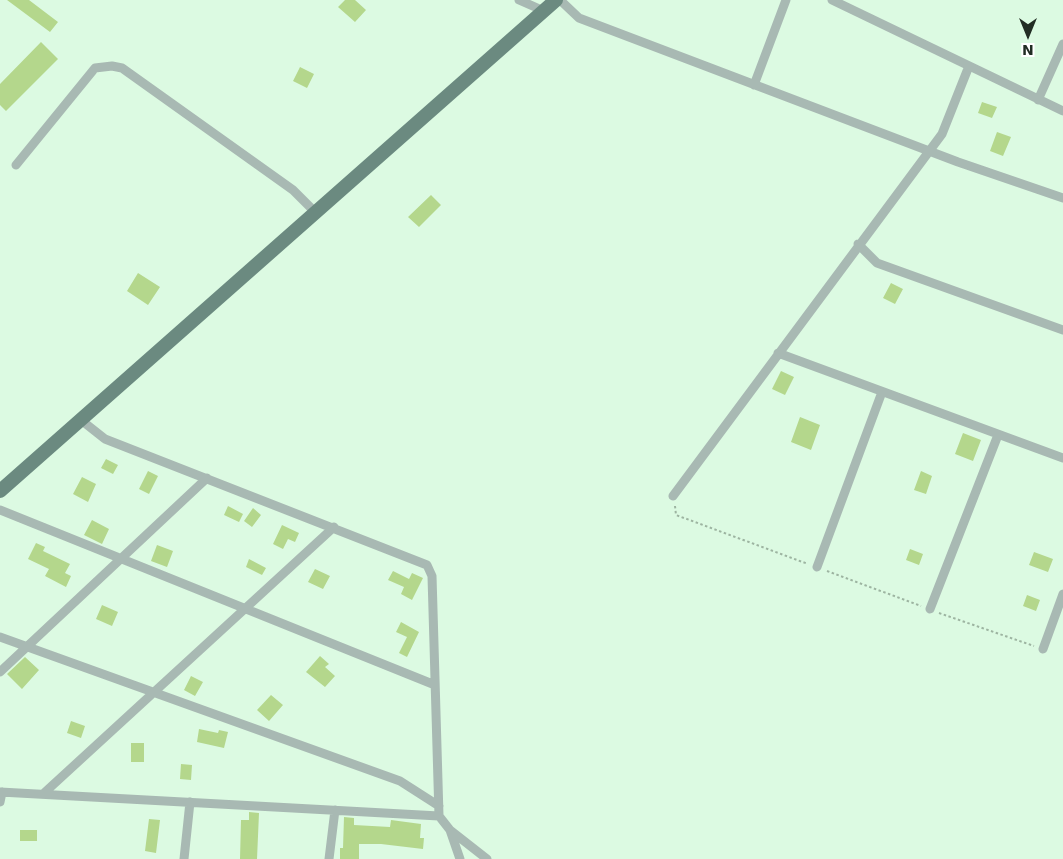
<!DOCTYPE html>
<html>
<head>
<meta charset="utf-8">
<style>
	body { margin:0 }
	#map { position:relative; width:1063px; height:859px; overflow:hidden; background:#dcfae2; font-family:"DejaVu Sans",sans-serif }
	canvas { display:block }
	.north { position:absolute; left:1003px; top:10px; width:50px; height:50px; -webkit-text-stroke:4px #fff; paint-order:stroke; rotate:180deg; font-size:14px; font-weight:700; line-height:20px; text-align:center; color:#222d24 }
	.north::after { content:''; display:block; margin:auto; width:18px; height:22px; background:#222d24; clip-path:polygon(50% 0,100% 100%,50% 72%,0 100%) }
</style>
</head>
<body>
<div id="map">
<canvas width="1063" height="859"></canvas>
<div class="north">N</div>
</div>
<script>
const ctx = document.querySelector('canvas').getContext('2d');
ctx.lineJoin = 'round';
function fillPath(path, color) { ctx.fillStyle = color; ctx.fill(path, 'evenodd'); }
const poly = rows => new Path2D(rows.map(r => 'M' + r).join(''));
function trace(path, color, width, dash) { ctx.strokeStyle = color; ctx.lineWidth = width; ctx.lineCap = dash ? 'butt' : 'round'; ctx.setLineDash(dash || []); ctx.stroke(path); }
const building = poly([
	[7,0,29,0,58,22,50,32],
	[345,0,355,0,366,10,355,22,338,7],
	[41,42,58,59,6,111,0,105,0,84],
	[300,67,314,74,307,88,293,81],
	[982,102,997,107,992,118,978,113],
	[997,132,1011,137,1003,156,990,151],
	[431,195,441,205,419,227,408,217],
	[138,273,160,287,148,305,127,291],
	[891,283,903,289,895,304,883,298],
	[781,371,794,377,785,395,772,389],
	[800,417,820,425,811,450,791,442],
	[963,433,981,440,973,461,955,454],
	[106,459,118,465,113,474,101,468],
	[148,471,158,476,149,494,139,489],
	[921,471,932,476,926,494,914,490],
	[82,477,96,484,88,502,73,494],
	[228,506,243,514,239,522,224,515],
	[253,508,261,515,252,527,244,521],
	[92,520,109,529,102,544,84,535],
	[282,525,299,533,295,542,288,539,283,549,273,544],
	[36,543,45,547,43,551,70,564,65,573,71,576,66,587,45,576,49,569,28,559],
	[157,545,173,551,167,567,151,561],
	[910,549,923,554,919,565,906,560],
	[1034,552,1053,559,1048,572,1029,565],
	[249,559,266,568,262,575,246,567],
	[315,569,330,576,323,589,308,582],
	[393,571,409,579,412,573,423,578,412,600,401,594,404,587,388,580],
	[1027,595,1040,600,1036,611,1023,606],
	[102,605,118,612,112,626,96,619],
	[401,622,419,632,407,657,399,653,407,637,396,632],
	[320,656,329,664,325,667,335,676,325,687,306,672],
	[25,657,39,670,22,689,7,674],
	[191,676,203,682,195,696,184,690],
	[271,695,283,705,269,721,257,710],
	[71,721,85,726,81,738,67,733],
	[199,729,218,733,219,730,228,732,224,748,197,742],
	[131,743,144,743,144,762,131,762],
	[181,764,192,765,191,780,180,779],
	[249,812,259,813,257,859,240,859,241,820,249,820],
	[344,817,354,818,354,825,390,827,391,820,421,824,420,838,424,838,423,849,381,844,359,844,359,859,340,859,340,848,343,848],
	[149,819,160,820,156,853,145,851],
	[20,830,37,830,37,841,20,841]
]);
const path = poly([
	[675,506,676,515,808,564],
	[827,571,921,606],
	[939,613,1034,646]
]);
const street = poly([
	[519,0,544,11],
	[560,0,579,18,958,162,1063,198],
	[832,0,1063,111],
	[754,85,786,0],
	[1038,100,1063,44],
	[16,165,95,68,112,66,122,68,293,190,316,213],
	[858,244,877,263,1063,330],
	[778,353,1063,458],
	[81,420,105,439,427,565,432,576,439,816,450,830,487,859],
	[673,496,942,134,969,66],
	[0,510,435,685],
	[817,567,882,392],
	[930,609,998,435],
	[0,637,400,781,439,806],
	[1043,649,1063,594],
	[0,672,207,478],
	[0,792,439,816],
	[43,794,334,527],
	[0,802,2,792],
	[450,830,460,859],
	[184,859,190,802],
	[329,859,335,810]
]);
const primary = poly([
	[0,491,556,0]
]);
fillPath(building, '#b4d78c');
trace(path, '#9db4a1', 2, [2.5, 2.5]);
trace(street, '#a8b9b3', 9);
trace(primary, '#6b8a80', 14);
</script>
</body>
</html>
